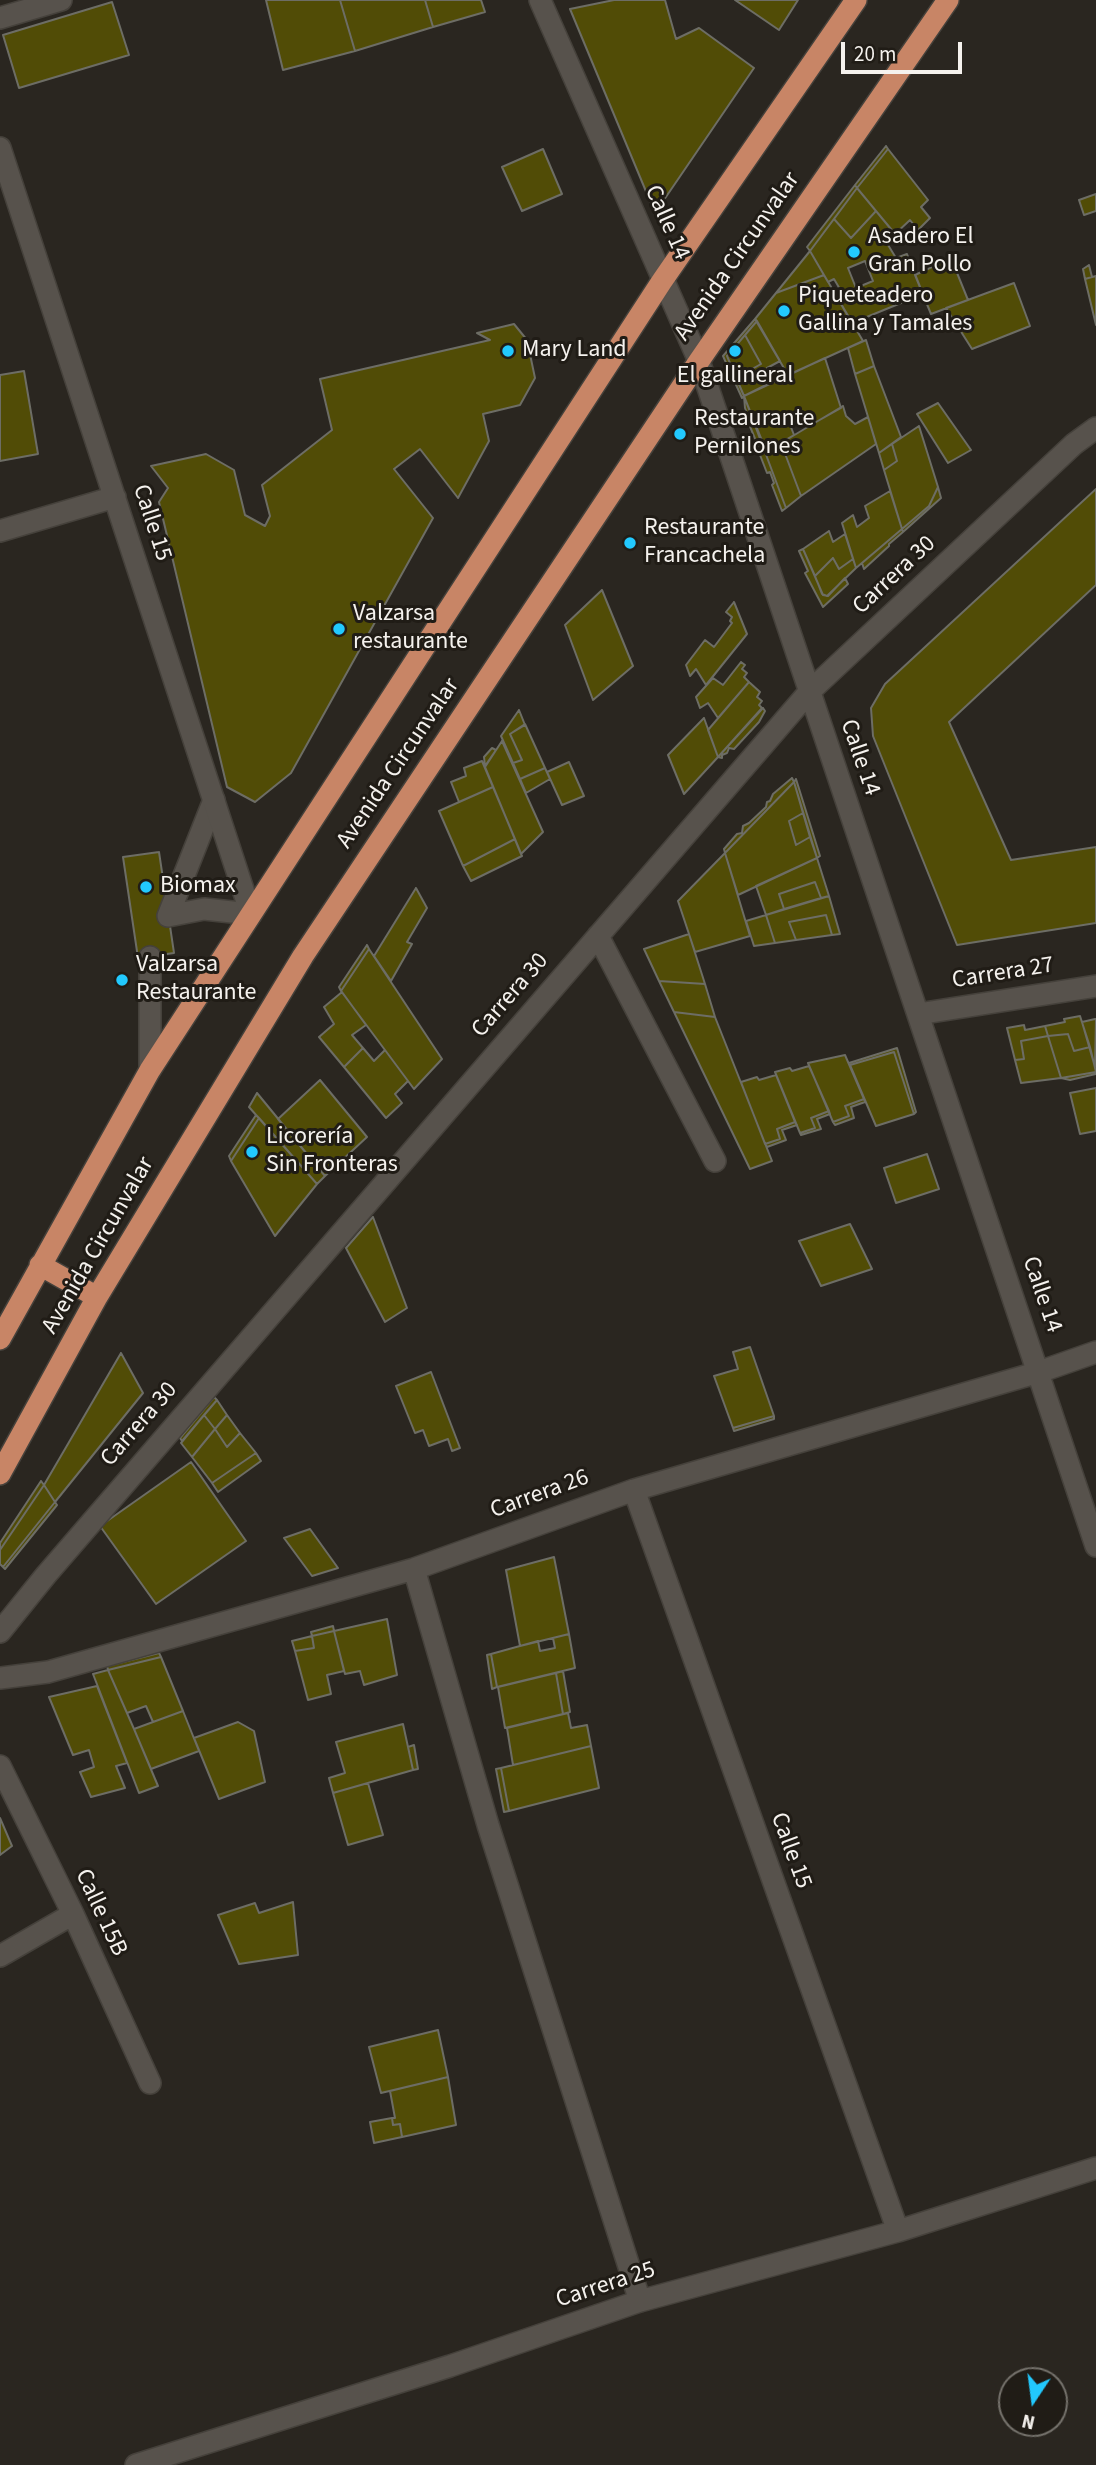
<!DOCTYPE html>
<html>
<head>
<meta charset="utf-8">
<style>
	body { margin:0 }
	#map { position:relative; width:1096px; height:2465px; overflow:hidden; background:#2a2620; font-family:"Source Sans 3",sans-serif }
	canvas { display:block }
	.north { position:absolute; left:998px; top:2367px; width:70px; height:70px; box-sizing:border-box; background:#201c16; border:2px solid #75726c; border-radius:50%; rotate:193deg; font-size:19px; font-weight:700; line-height:28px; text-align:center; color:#f5f2ee }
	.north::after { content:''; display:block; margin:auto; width:24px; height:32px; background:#22c9fe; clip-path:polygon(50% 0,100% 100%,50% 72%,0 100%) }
	.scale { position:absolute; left:841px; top:42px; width:121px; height:32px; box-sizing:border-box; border:4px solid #f5f2ee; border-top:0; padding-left:9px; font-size:21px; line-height:24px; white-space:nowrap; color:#f5f2ee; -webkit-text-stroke:5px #201c16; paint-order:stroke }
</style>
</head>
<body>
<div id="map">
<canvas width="1096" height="2465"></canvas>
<div class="north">N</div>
<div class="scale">20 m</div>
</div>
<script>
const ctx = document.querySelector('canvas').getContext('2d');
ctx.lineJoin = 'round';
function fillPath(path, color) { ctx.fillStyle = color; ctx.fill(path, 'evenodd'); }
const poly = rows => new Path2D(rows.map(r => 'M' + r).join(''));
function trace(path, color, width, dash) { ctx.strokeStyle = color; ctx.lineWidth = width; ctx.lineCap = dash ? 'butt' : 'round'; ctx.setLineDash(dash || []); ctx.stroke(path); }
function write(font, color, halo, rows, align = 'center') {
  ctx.font = font + ' "Source Sans 3",sans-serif'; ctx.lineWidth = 6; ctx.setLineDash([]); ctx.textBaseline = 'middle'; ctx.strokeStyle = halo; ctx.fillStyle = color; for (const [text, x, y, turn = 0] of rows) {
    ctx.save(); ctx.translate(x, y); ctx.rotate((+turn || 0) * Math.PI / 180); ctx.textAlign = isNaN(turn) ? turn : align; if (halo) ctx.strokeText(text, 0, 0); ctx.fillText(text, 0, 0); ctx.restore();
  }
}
const building = poly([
	[266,0,340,0,355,51,283,70,266,0],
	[340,0,425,0,433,27,355,51,340,0],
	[425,0,481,0,485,12,433,27,425,0],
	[614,0,665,0,676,39,699,28,754,68,655,213,570,9,614,0],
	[735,0,798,0,779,30,735,0],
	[112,2,129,55,19,88,3,35,112,2],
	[886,146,888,149,857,188,855,185,886,146],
	[543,149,562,194,522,211,502,167,543,149],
	[888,149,928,200,921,207,930,218,918,230,910,220,895,234,857,188,888,149],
	[855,185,857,188,810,251,807,247,855,185],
	[857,188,876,211,851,238,834,219,857,188],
	[1096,194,1096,211,1084,215,1079,200,1096,194],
	[876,211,896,235,885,240,896,258,907,254,923,294,852,323,838,299,844,296,834,279,828,282,810,251,834,219,851,238,876,211],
	[865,261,873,281,856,288,848,268,865,261],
	[810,251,824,275,776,293,810,251],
	[951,258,968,300,931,314,915,275,951,258],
	[1089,265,1092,277,1085,279,1083,269,1089,265],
	[824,275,863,341,788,375,755,319,776,293,824,275],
	[1096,276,1096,325,1085,279,1096,276],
	[1014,283,1030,326,972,349,946,308,1014,283],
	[755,319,757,321,727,356,744,396,742,398,723,356,755,319],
	[757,321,780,361,767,368,774,381,744,396,736,378,761,364,745,335,757,321],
	[514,324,527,340,535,378,520,405,483,414,489,441,458,498,420,449,394,469,433,518,291,773,255,802,227,787,159,502,168,488,151,466,206,454,234,470,245,515,265,526,270,516,262,485,332,430,320,379,490,340,477,333,514,324],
	[745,335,761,364,736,378,727,356,745,335],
	[866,340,874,366,855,374,848,348,866,340],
	[825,358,841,408,809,426,804,412,789,422,794,435,765,452,744,396,825,358],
	[874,366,901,437,879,453,855,374,874,366],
	[24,371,38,454,0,461,0,375,24,371],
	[744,396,763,443,758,446,749,424,751,423,745,408,744,396],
	[938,403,971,450,948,463,917,414,938,403],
	[843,406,846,416,855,424,868,417,876,444,801,496,781,443,843,406],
	[919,426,938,487,929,506,902,529,884,470,897,461,892,444,919,426],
	[781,443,801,496,786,508,765,452,781,443],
	[892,444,897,461,884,470,879,453,892,444],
	[765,452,786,508,782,511,772,485,774,483,770,472,767,473,760,455,765,452],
	[938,487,941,498,903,532,902,529,929,506,938,487],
	[1096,489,1096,585,949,722,1011,860,1096,847,1096,923,957,945,873,736,871,708,885,684,1096,489],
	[890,491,902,529,856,568,842,523,853,515,857,527,869,518,865,506,890,491],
	[902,529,903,532,889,544,889,546,864,569,862,563,902,529],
	[829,531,833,542,845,534,853,559,839,569,833,558,815,576,803,549,829,531],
	[803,549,823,595,828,596,845,578,848,584,823,607,805,573,808,571,799,551,803,549],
	[833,558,839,569,853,559,856,568,827,596,822,594,815,576,833,558],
	[602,590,633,666,593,700,565,625,602,590],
	[734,602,747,634,706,685,696,669,690,676,686,665,705,640,714,647,732,623,730,621,732,617,726,612,734,602],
	[741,662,745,665,742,669,747,673,744,677,749,682,718,718,708,703,700,708,696,697,713,678,723,685,741,662],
	[749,682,760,692,757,697,762,701,759,705,762,708,718,757,708,730,749,682],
	[763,708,765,711,759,722,734,749,729,748,727,753,722,755,722,758,718,757,763,708],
	[519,710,525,725,510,734,522,760,513,763,501,736,519,710],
	[704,718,718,757,684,794,668,755,704,718],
	[525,724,545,768,520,779,513,763,522,760,510,734,525,724],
	[502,741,543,832,521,854,485,767,502,741],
	[492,748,496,750,485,766,484,757,492,748],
	[482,761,493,787,459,802,451,782,466,776,464,768,482,761],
	[569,762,584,796,562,805,547,772,569,762],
	[545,768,550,779,526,793,520,779,545,768],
	[792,778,794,782,725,853,724,849,737,834,742,833,743,826,749,823,766,807,767,802,770,801,773,794,792,778],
	[796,779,820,856,817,858,794,782,796,779],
	[794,782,803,813,789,821,796,845,810,837,817,858,738,895,725,853,794,782],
	[493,787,515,839,463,866,439,811,493,787],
	[803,813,810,837,796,845,789,821,803,813],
	[515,839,522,856,471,881,463,866,515,839],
	[159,852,174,953,138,958,123,857,159,852],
	[725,853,750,936,695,952,678,901,725,853],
	[817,858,829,896,821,898,815,882,779,894,784,909,766,915,756,886,817,858],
	[815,882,821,898,784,909,779,894,815,882],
	[416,888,427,908,407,942,412,944,391,981,374,956,416,888],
	[829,896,840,934,832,935,826,915,789,922,796,940,775,943,766,915,829,896],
	[766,915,775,943,754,946,746,921,766,915],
	[826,915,832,935,796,940,789,922,826,915],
	[689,934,705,984,659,981,644,949,689,934],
	[367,945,369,949,341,991,339,987,367,945],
	[369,949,442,1059,414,1089,341,991,369,949],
	[659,981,705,984,715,1017,674,1012,659,981],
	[342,992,366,1025,352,1035,363,1048,344,1067,319,1037,334,1024,324,1007,342,992],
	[674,1012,715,1017,772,1161,750,1169,674,1012],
	[1080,1016,1090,1047,1074,1051,1068,1034,1048,1036,1045,1026,1065,1022,1064,1019,1080,1016],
	[1095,1019,1096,1019,1095,1067,1082,1022,1095,1019],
	[1024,1025,1025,1030,1045,1026,1048,1036,1021,1041,1024,1059,1015,1060,1007,1028,1024,1025],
	[1068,1034,1074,1051,1090,1047,1096,1072,1061,1078,1048,1036,1068,1034],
	[1048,1036,1061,1078,1021,1083,1015,1060,1024,1059,1021,1041,1048,1036],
	[363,1048,374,1061,385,1050,408,1081,395,1094,402,1103,386,1118,344,1067,363,1048],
	[897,1048,916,1112,914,1114,894,1052,850,1065,849,1063,897,1048],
	[894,1052,914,1114,876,1126,850,1065,894,1052],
	[845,1055,864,1099,845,1106,849,1116,833,1122,808,1063,845,1055],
	[809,1066,829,1111,811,1118,815,1128,800,1133,775,1072,790,1068,792,1071,809,1066],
	[1096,1072,1096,1074,1070,1080,1061,1078,1096,1072],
	[776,1075,795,1122,777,1129,780,1139,765,1144,741,1082,757,1077,759,1080,776,1075],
	[320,1080,367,1137,325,1176,278,1119,320,1080],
	[1096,1088,1096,1131,1080,1134,1070,1093,1096,1088],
	[257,1093,325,1176,317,1184,249,1107,257,1093],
	[864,1099,865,1102,851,1107,854,1118,835,1125,833,1122,849,1116,845,1106,864,1099],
	[829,1111,830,1114,817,1119,821,1129,801,1135,800,1133,815,1128,811,1118,829,1111],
	[256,1115,259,1118,231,1161,229,1156,256,1115],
	[259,1118,317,1184,275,1236,231,1161,259,1118],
	[795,1122,797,1125,782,1130,786,1140,767,1147,765,1144,780,1139,777,1129,795,1122],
	[927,1154,939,1189,896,1203,884,1168,927,1154],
	[373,1217,407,1308,385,1322,346,1248,373,1217],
	[850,1224,872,1269,821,1286,799,1241,850,1224],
	[750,1347,774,1416,733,1428,714,1376,738,1369,733,1352,750,1347],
	[121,1353,143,1393,55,1502,44,1485,121,1353],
	[431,1372,460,1448,452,1451,448,1439,429,1446,423,1430,415,1433,396,1386,431,1372],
	[214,1397,217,1400,182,1441,180,1438,214,1397],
	[217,1400,227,1415,215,1429,204,1415,217,1400],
	[204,1415,215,1429,192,1457,181,1443,204,1415],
	[227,1415,240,1433,227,1447,215,1429,227,1415],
	[774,1416,774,1419,734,1431,733,1428,774,1416],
	[215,1429,227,1447,240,1433,256,1453,212,1483,192,1457,215,1429],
	[256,1453,261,1461,218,1492,212,1483,256,1453],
	[191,1462,246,1541,156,1604,100,1526,191,1462],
	[41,1481,44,1485,0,1550,0,1543,41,1481],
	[44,1485,55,1502,3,1567,0,1564,0,1550,44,1485],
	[55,1502,57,1505,5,1569,3,1567,55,1502],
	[310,1529,338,1568,312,1576,284,1538,310,1529],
	[554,1557,569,1634,520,1646,506,1570,554,1557],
	[387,1619,397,1675,364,1685,360,1671,345,1674,334,1631,387,1619],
	[333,1626,334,1631,312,1636,311,1632,333,1626],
	[334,1631,344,1671,327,1675,331,1694,308,1700,295,1651,314,1648,312,1636,334,1631],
	[569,1634,575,1668,497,1687,491,1654,538,1641,540,1651,555,1648,553,1638,569,1634],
	[312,1636,314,1648,295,1651,292,1641,312,1636],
	[159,1653,161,1657,108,1670,107,1666,159,1653],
	[491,1654,497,1687,492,1689,487,1655,491,1654],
	[161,1657,183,1711,153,1722,146,1706,127,1713,108,1670,161,1657],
	[108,1670,134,1729,158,1786,139,1793,93,1674,108,1670],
	[563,1671,570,1712,563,1714,556,1673,563,1671],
	[556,1673,563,1714,505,1728,498,1687,556,1673],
	[97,1686,127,1763,116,1766,125,1788,91,1797,80,1772,94,1767,89,1750,73,1755,49,1697,97,1686],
	[183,1711,199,1751,151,1769,134,1729,183,1711],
	[568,1713,571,1728,587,1725,591,1746,513,1765,507,1728,568,1713],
	[238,1722,254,1731,265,1782,219,1799,194,1738,238,1722],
	[403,1724,413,1770,333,1793,329,1778,345,1773,336,1742,403,1724],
	[414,1745,418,1769,413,1770,408,1747,414,1745],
	[591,1746,599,1788,509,1811,501,1768,591,1746],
	[501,1768,509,1811,504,1812,496,1769,501,1768],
	[368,1783,383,1835,348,1845,333,1793,368,1783],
	[0,1818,12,1846,0,1855,0,1818],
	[293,1902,298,1955,239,1964,218,1915,255,1903,259,1913,293,1902],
	[438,2030,448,2077,381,2093,369,2047,438,2030],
	[448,2077,456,2125,402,2137,400,2124,393,2125,392,2118,395,2118,390,2091,448,2077],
	[392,2118,393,2125,400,2124,402,2137,374,2143,370,2122,392,2118]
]);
const service = poly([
	[168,916,214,800],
	[168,916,204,909,251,914],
	[150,957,150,1070]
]);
const minor = poly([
	[540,0,699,361,1096,1546],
	[0,18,61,0],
	[0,148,251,914],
	[0,531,115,497],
	[598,936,715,1161],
	[918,1014,1096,986],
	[634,1490,898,2231],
	[414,1569,488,1825,640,2301],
	[0,1632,46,1575,809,692,1074,444,1096,428],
	[0,1678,48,1672,414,1569,634,1490,1039,1372,1096,1352],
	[0,1766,73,1914,150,2083],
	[0,1956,73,1914],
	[136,2465,450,2366,640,2301,898,2231,1096,2168]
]);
const trunk = poly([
	[40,1265,97,1297],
	[0,1339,150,1070,662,281,856,0],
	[0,1474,97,1297,303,956,699,361,948,0]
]);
const markers = [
	[854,252,7,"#22c9fe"],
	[784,311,7,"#22c9fe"],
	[508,351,7,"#22c9fe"],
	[735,351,7,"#22c9fe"],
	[680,434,7,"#22c9fe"],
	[630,543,7,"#22c9fe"],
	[339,629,7,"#22c9fe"],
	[146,887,7,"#22c9fe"],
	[122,980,7,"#22c9fe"],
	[252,1152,7,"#22c9fe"]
];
const streetNames = [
	["Calle 14",666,223,66],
	["Avenida Circunvalar",738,257,-55],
	["Calle 15",151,523,72],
	["Carrera 30",895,576,-43],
	["Calle 14",859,758,71],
	["Avenida Circunvalar",399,764,-56],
	["Carrera 27",1003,974,-9],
	["Carrera 30",511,996,-49],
	["Avenida Circunvalar",99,1246,-60],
	["Calle 14",1041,1295,71],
	["Carrera 30",140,1425,-49],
	["Carrera 26",540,1495,-20],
	["Calle 15",790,1851,70],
	["Calle 15B",100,1913,65],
	["Carrera 25",606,2286,-18]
];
const poiNames = [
	["Asadero El",868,238],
	["Gran Pollo",868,266],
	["Piqueteadero",798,297],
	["Gallina y Tamales",798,325],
	["Mary Land",522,351],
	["El gallineral",735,377,"center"],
	["Restaurante",694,420],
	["Pernilones",694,448],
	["Restaurante",644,529],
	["Francachela",644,557],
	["Valzarsa",353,615],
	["restaurante",353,643],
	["Biomax",160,887],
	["Valzarsa",136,966],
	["Restaurante",136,994],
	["Licorería",266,1138],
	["Sin Fronteras",266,1166]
];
fillPath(building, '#514c06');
trace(building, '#6d6d65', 2);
trace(service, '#45413b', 24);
trace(minor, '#45413b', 24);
trace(trunk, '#45413b', 24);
trace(service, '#57524c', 21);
trace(minor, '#57524c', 21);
trace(trunk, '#c88566', 21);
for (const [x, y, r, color] of markers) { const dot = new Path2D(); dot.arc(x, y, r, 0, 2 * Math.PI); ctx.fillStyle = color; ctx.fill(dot); trace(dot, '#201c16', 2.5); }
write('24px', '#f5f2ee', '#201c16', streetNames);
write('24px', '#f5f2ee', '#201c16', poiNames, 'left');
</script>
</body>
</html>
